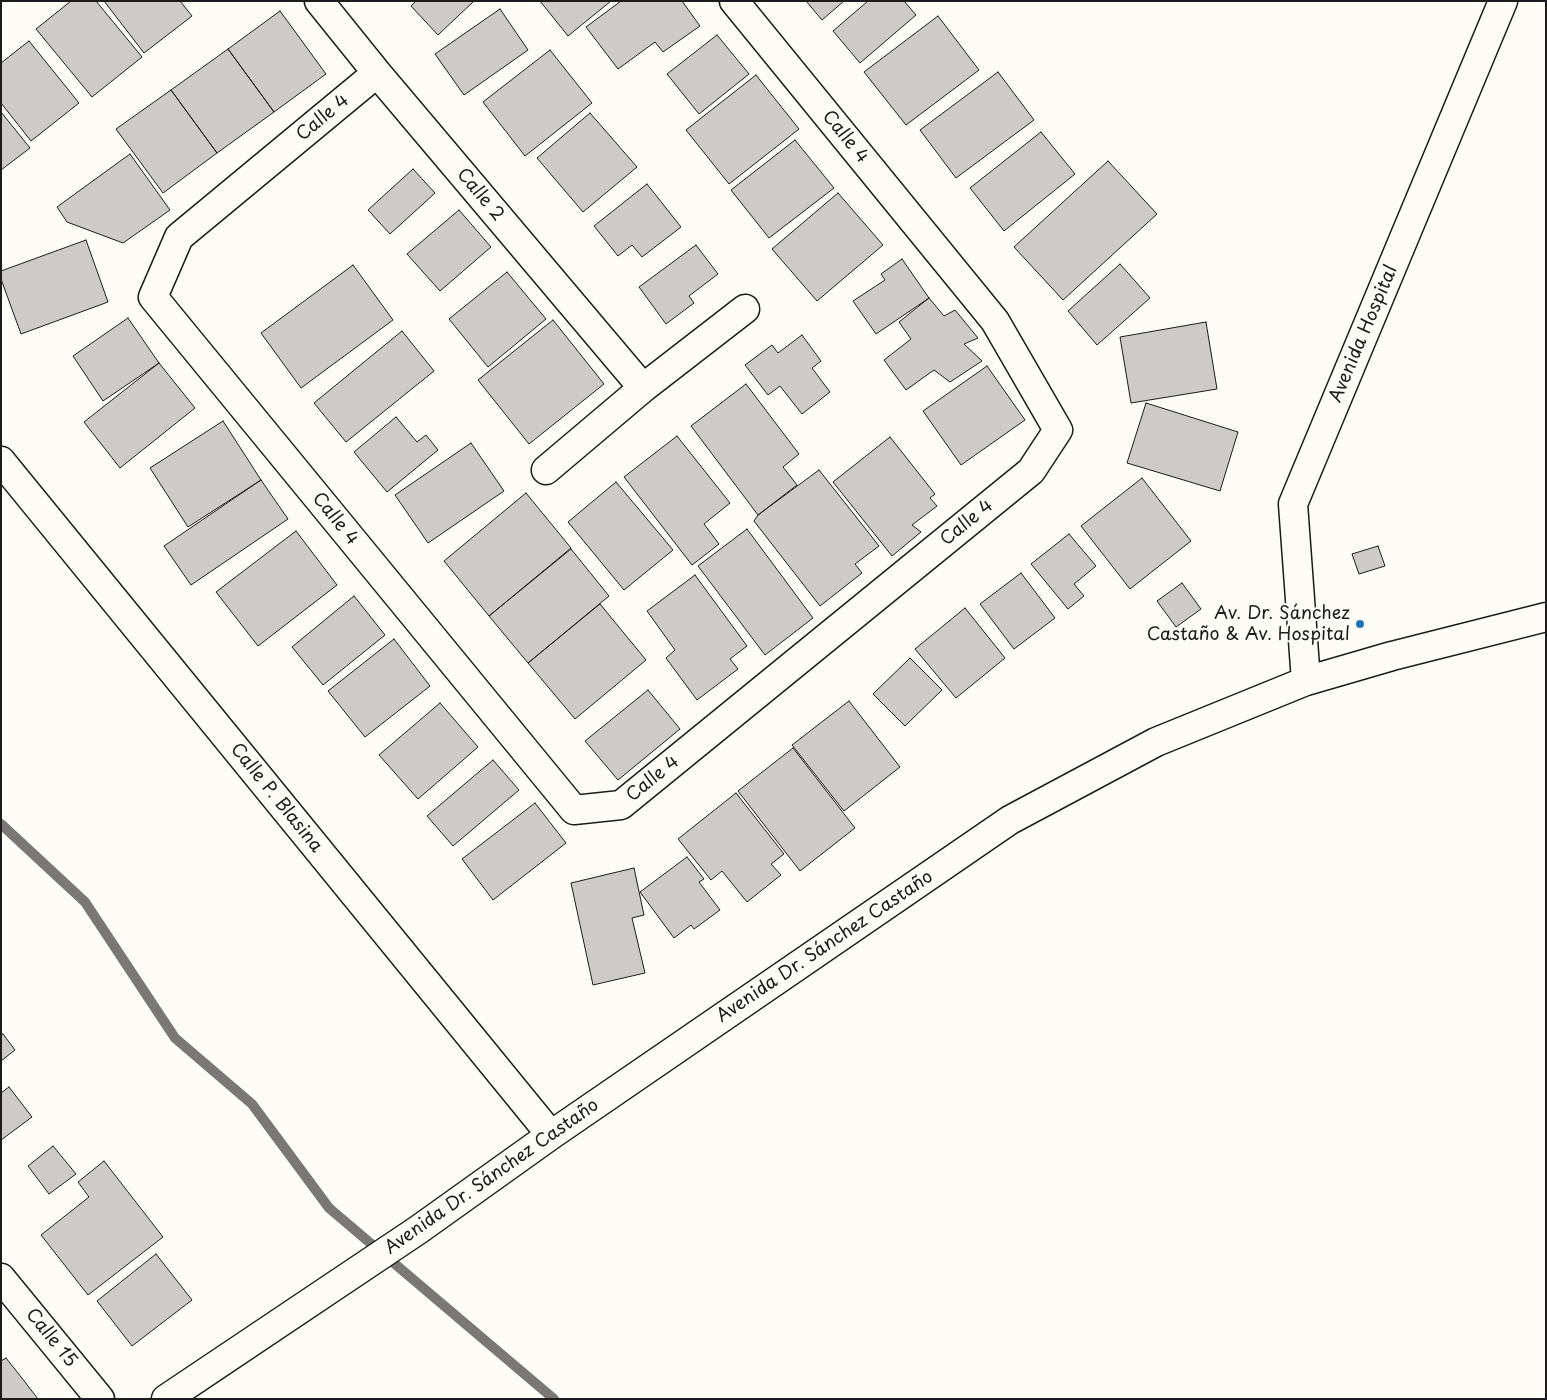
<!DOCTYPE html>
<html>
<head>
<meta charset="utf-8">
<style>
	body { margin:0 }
	#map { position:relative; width:1547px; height:1400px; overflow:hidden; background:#fdfcf7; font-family:"Playpen Sans",sans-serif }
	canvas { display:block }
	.frame { position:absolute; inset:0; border:2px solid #1c1c1c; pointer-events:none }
</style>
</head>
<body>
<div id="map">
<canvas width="1547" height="1400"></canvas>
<div class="frame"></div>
</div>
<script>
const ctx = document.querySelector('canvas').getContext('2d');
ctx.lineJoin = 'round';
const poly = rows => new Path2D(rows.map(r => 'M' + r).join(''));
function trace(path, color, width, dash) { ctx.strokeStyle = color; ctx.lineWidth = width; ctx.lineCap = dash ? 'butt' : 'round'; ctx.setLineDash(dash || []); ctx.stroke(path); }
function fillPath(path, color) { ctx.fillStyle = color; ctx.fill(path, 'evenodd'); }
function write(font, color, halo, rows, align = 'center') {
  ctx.font = font + ' "Playpen Sans",sans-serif'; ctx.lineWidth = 4; ctx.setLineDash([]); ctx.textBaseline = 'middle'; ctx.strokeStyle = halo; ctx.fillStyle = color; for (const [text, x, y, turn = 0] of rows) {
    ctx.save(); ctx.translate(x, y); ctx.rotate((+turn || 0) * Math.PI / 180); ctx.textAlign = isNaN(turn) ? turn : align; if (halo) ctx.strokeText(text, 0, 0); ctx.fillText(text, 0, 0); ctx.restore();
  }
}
const stream = poly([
	[1,824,85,902,175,1038,252,1104,329,1208,554,1399]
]);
const building = poly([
	[71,1,96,1,142,57,92,97,36,29,71,1],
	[104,1,180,1,192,16,144,53,104,1],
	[416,1,474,1,438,35,411,6,416,1],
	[540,1,611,1,568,36,540,1],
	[621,1,682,1,700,26,663,52,655,42,618,69,586,27,621,1],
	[806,1,844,1,822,20,806,1],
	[868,1,904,1,916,15,860,63,833,31,868,1],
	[500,9,528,50,464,95,435,54,500,9],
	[280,11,326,74,274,112,228,49,280,11],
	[938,16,979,70,906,125,864,72,938,16],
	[717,35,749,74,699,114,667,74,717,35],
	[29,41,79,103,31,141,1,103,1,63,29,41],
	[228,49,274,112,217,153,171,90,228,49],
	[550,50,592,103,525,156,483,102,550,50],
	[998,72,1034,120,956,178,920,130,998,72],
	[756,75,799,129,729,184,686,130,756,75],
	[171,90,217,153,163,193,116,129,171,90],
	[1,112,30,148,1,170,1,112],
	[590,113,637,167,583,212,537,158,590,113],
	[1041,132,1075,174,1004,231,970,188,1041,132],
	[795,140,834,188,769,238,731,190,795,140],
	[130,154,170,210,123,243,67,222,57,207,130,154],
	[1108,161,1157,214,1063,300,1014,247,1108,161],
	[413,169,435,193,390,234,368,210,413,169],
	[647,184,681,227,642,257,632,245,618,256,594,226,647,184],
	[838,193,883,245,817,301,772,249,838,193],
	[459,210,491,247,440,291,407,254,459,210],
	[86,240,108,302,21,334,1,279,1,271,86,240],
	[696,245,718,274,689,296,694,303,666,324,639,287,696,245],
	[902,259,929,298,876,334,853,301,885,280,881,274,902,259],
	[1120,264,1150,298,1097,345,1068,311,1120,264],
	[353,265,393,320,301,388,261,333,353,265],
	[507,272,546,319,488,367,449,319,507,272],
	[929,298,944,316,955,310,978,338,964,344,982,361,950,382,934,370,906,390,884,360,911,339,899,322,929,298],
	[128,318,159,363,103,401,73,356,128,318],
	[553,320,604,384,529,444,478,380,553,320],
	[1206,322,1217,389,1131,403,1120,337,1206,322],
	[402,331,434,371,346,442,314,403,402,331],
	[802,335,821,361,812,368,830,392,802,414,780,386,768,395,745,365,772,345,778,353,802,335],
	[159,363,195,408,120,468,84,422,159,363],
	[987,366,1025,420,961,465,923,411,987,366],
	[746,384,799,454,783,467,797,485,758,515,691,426,746,384],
	[1146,403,1238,432,1220,491,1127,463,1146,403],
	[396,417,417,442,426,435,438,450,387,492,354,452,396,417],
	[223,421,261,480,188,527,150,468,223,421],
	[677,436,730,503,704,524,719,544,692,565,624,477,677,436],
	[890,437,935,494,930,498,937,506,912,525,921,532,892,556,833,482,890,437],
	[471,443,504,491,428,543,395,495,471,443],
	[819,470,879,546,855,564,862,573,820,606,754,521,758,515,819,470],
	[1142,478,1191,541,1130,589,1081,526,1142,478],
	[261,480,288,519,191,585,164,546,261,480],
	[616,482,673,550,624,590,568,522,616,482],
	[526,493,571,548,489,616,444,561,526,493],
	[747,529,813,618,765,655,698,566,747,529],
	[296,531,337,585,258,646,216,592,296,531],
	[1069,534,1096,566,1074,584,1084,596,1068,609,1031,564,1069,534],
	[1378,546,1385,566,1359,574,1352,554,1378,546],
	[571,549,609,596,528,663,489,616,571,549],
	[1021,573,1055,618,1014,649,980,604,1021,573],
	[695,575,747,646,730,659,738,669,697,700,666,658,675,650,647,611,695,575],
	[1182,583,1201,609,1176,627,1157,601,1182,583],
	[354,596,385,635,323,685,292,647,354,596],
	[600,604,646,660,575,719,528,663,600,604],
	[965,608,1005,658,956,698,915,649,965,608],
	[394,639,430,686,365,737,328,691,394,639],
	[910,658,942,690,905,726,873,694,910,658],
	[648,690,680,729,618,780,585,741,648,690],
	[849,701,900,767,844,811,792,745,849,701],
	[440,703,478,747,418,799,379,755,440,703],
	[793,748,855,828,800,871,738,791,793,748],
	[493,760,519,790,453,846,427,816,493,760],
	[736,793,784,854,771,864,781,875,747,902,722,871,711,880,678,839,736,793],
	[535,803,566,843,493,900,462,859,535,803],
	[687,857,704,879,699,882,720,910,694,929,691,925,674,938,640,892,687,857],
	[634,868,644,915,632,918,645,973,593,985,571,883,634,868],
	[3,1034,15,1050,1,1061,1,1035,3,1034],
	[9,1087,32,1117,1,1140,1,1093,9,1087],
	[53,1146,76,1174,49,1194,28,1166,53,1146],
	[104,1161,163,1237,88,1295,41,1235,89,1197,78,1182,104,1161],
	[156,1254,192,1300,132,1346,97,1301,156,1254],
	[6,1358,25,1382,38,1399,1,1399,1,1361,6,1358]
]);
const minor = poly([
	[319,1,377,73,643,388],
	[377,73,179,237,153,297,574,810,621,805,1031,471,1058,430,995,321,734,1],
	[1,461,551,1135],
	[546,470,643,388,745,309],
	[1306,681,1293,504,1503,1],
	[1,1278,100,1399],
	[166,1399,418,1230,551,1135,1010,820,1156,742,1306,681,1392,656,1546,617]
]);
const markers = [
	[1360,624,5,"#1f6fb2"]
];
const streetNames = [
	["Calle 4",323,118,-40],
	["Calle 4",845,137,51],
	["Calle 2",480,195,50],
	["Avenida Hospital",1364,334,-67],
	["Calle 4",335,519,51],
	["Calle 4",967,523,-39],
	["Calle 4",653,779,-39],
	["Calle P. Blasina",276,798,51],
	["Avenida Dr. Sánchez Castaño",825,947,-34],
	["Avenida Dr. Sánchez Castaño",492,1177,-35],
	["Calle 15",51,1338,51]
];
const poiNames = [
	["Av. Dr. Sánchez",1350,614],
	["Castaño & Av. Hospital",1350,635]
];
trace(stream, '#797876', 10);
fillPath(building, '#cccbc8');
trace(building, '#1c1c1c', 1);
trace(minor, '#1c1c1c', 31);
trace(minor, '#fdfcf7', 28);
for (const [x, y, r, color] of markers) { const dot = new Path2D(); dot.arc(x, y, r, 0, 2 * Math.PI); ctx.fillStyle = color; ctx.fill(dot); trace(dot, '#fdfcf7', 2); }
write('18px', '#1c1c1c', '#fdfcf7', streetNames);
write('18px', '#1c1c1c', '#fdfcf7', poiNames, 'right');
</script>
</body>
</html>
